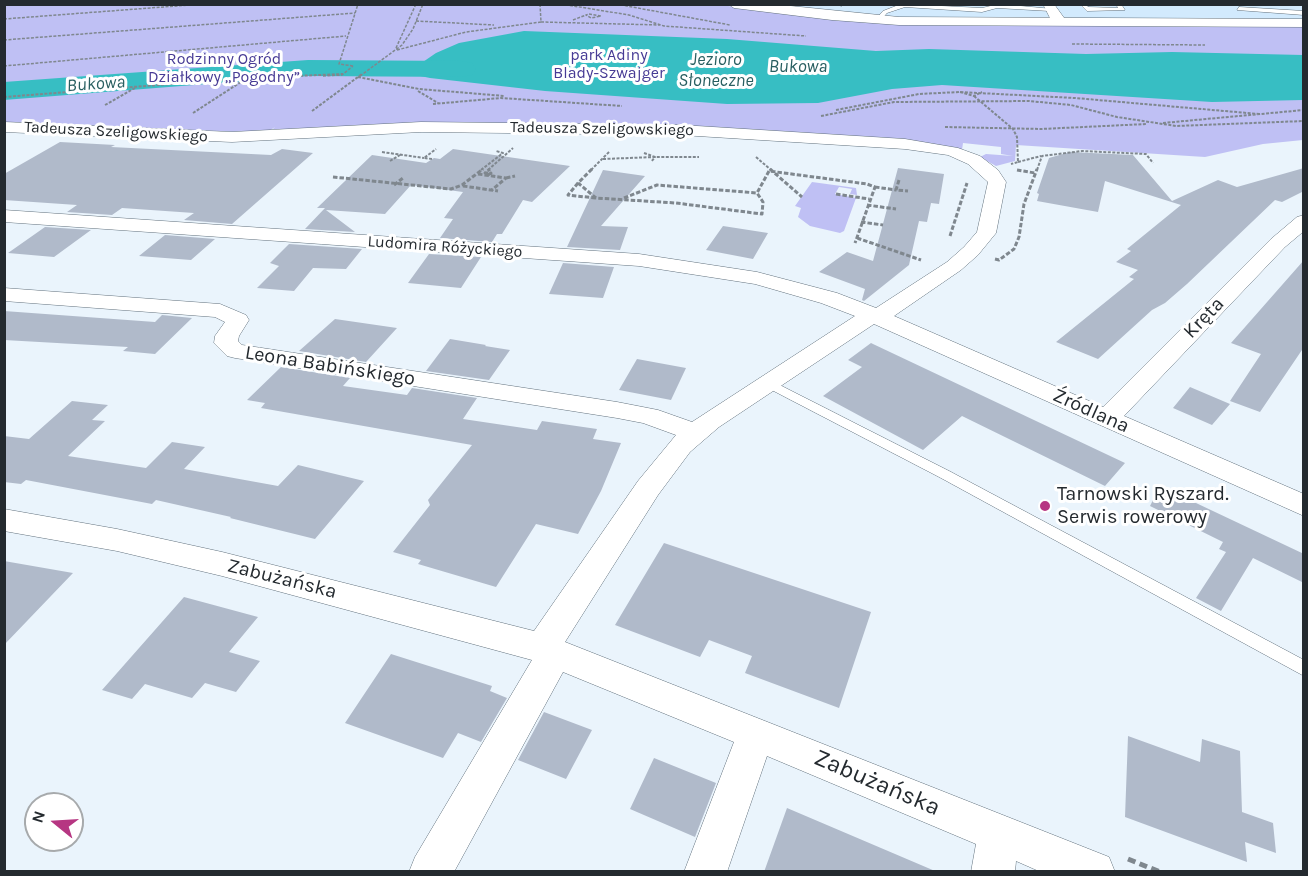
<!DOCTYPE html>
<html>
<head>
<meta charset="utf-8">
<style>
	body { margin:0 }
	#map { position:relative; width:1308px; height:876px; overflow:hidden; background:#eaf4fc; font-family:Karla,sans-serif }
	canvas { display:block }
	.frame { position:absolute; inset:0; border:6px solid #242a2f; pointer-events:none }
	.north { position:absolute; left:24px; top:792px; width:60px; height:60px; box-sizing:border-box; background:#fff; border:2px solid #a7aaac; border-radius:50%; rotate:288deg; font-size:16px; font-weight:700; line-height:24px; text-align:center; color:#242a2f }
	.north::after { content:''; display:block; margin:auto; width:21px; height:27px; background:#b63682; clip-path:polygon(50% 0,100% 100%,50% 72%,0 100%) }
</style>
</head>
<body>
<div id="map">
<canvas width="1308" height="876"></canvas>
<div class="frame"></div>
<div class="north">N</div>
</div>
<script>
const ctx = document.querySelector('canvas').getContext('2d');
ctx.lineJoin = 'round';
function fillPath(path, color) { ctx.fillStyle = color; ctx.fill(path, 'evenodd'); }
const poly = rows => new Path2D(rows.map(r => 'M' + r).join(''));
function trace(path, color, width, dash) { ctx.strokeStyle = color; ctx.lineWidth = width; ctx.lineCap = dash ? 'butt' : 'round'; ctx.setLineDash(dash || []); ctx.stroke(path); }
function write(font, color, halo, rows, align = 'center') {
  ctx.font = font + ' Karla,sans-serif'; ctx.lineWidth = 6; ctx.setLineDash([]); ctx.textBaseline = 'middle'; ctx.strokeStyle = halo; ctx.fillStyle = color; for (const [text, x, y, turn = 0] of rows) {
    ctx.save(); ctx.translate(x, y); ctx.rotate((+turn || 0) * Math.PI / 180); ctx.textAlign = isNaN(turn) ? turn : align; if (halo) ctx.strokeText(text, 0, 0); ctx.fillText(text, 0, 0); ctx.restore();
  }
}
const built = poly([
	[1303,4,1304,20,895,19,746,5]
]);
const green = poly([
	[712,4,858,22,1303,26,1303,140,1263,144,1205,157,1016,145,1015,161,996,166,980,157,986,154,1013,156,1001,154,1001,147,963,143,962,150,900,139,687,127,273,129,275,127,266,133,5,122,4,5],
	[812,182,856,188,857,195,850,194,852,189,839,187,835,194,856,198,844,231,840,233,810,226,798,217,801,208,795,206]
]);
const water = poly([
	[524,31,727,39,876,51,929,49,1086,54,1172,52,1303,55,1303,100,1212,102,942,85,892,89,818,103,727,104,545,91,430,78,386,69,420,64,436,53,459,43]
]);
const river = poly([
	[308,60,462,61,472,63,476,69,472,75,462,77,308,76,4,100,4,82,308,60]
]);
const building = poly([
	[60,142,115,145,111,147,271,155,282,149,313,153,232,224,184,220,194,213,122,208,112,215,67,212,77,205,4,200,4,174],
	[453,149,570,166,532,202,523,200,502,234,497,234,492,242,440,238,453,219,444,218,463,192,411,185,385,214,326,210,355,232,305,229,325,208,317,208,372,155,426,163,434,158,440,159],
	[1070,152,1133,155,1172,201,1218,180,1237,187,1304,168,1304,191,1282,202,1275,200,1187,284,1165,303,1152,310,1098,359,1056,342,1134,279,1129,277,1138,270,1116,262,1131,251,1127,249,1181,205,1105,181,1098,212,1037,201,1039,194,1037,193,1049,158],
	[898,168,944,174,939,204,931,203,927,222,919,221,909,265,864,301,862,300,865,289,819,272,847,252,873,261],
	[603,170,645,176,601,226,628,227,620,250,567,247],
	[723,226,768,233,753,259,706,250],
	[45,227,91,230,54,257,8,253],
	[165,235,215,239,191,260,139,256],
	[289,244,362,249,346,269,313,268,294,291,257,288,279,266,270,263],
	[429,254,481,257,461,288,408,283],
	[1304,260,1304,347,1260,412,1230,401,1261,354,1231,343],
	[563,263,614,267,603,298,549,294],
	[4,311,155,322,162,315,192,318,155,354,123,351,128,347,4,340],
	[335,319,397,328,366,362,299,351],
	[450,339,486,345,485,346,510,350,489,380,426,371],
	[871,343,873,344,1125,463,1105,486,962,416,923,450,823,396,862,367,848,360],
	[637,359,686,368,671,400,619,390],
	[281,367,350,378,343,386,407,395,412,388,477,398,463,419,537,430,542,421,597,429,593,439,621,443,601,491,578,534,536,524,496,587,418,564,421,560,393,552,430,505,428,500,472,445,261,408,265,403,247,400],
	[1190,387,1230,404,1212,425,1173,408],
	[72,401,108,405,92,420,105,421,68,456,146,468,172,442,205,447,184,469,278,486,298,465,364,481,315,539,230,518,231,517,156,500,152,504,26,480,21,484,4,482,4,436,29,439],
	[1160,486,1304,554,1304,583,1253,558,1221,611,1196,598,1226,552,1219,549,1223,542,1150,506],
	[664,543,871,612,839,708,745,673,752,656,709,640,700,657,615,625],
	[4,561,73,573,4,645],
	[184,597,258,617,229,652,260,661,236,692,205,683,192,698,145,684,132,699,102,690],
	[391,654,492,686,490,691,507,698,481,742,458,733,443,758,345,723],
	[544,712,592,730,566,779,518,760],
	[1128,736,1200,762,1202,739,1240,751,1242,812,1273,823,1276,853,1245,842,1247,862,1125,817],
	[654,758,716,783,695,837,630,809],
	[787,808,935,871,935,872,764,872]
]);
const pathFar3 = poly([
	[561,4,629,15,664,26,806,36],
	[616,4,730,25],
	[589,14,601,16,591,18,586,15,589,14],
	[4,19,203,4],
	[573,20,586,15],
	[416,21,494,25],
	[541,22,660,25],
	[4,40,355,13],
	[1072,44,1205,45],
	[396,48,416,4],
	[397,50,466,32,541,22,540,4],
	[4,66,346,36],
	[353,66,339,64,358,4],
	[323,76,342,75,353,66],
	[360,76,402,45,413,29,423,4]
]);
const pathFar2 = poly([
	[358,77,419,89,505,96],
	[418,91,438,103],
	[960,92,974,96,982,92],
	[974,96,1013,129,1017,137,1018,162,1011,164],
	[4,97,248,78,343,74],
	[433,104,501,98,622,106],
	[105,105,135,88],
	[836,110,919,94,959,92,1075,98,1259,114],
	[312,111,362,74],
	[193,113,247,78],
	[821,116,894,102,1029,101,1071,105,1117,117,1176,126,1304,121],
	[1163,123,1304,110],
	[945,127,1041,129,1147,124],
	[382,152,424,158],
	[644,153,655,157,699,157],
	[756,157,771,170],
	[432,159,424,158,436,149],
	[603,159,655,157,651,162],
	[390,161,400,155],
	[1018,162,1041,156],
	[481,170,503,153,496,151],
	[488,170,513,148],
	[591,170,610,151],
	[1037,170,1042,156,1082,151,1146,154,1153,163]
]);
const pathFar1 = poly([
	[592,169,578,183,596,198,676,203,762,214,763,202,757,193,769,171,867,184,875,187,855,243],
	[770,169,802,197],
	[1017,170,1035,173],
	[478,174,506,178,492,190],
	[488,175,491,173,485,173,490,169],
	[333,177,451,189,462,185,483,169],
	[506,178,515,176],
	[899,180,896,190,908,191],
	[578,183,568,195,595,198],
	[394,185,403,178],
	[463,186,498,191],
	[875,187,896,190],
	[836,194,869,199],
	[624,198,657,185,757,193],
	[867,205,896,209],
	[861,222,883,225],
	[950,236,967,183],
	[857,238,921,260],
	[995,259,999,260,1014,249,1019,237,1024,204,1037,169]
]);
const path = poly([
	[1128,859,1160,872]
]);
const service = poly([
	[832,4,844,4,842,6,832,4],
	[901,4,982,8,999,4,1053,9,1050,11,997,8,982,12,905,7,887,13,880,21,875,20,883,11,901,4],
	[1080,4,1086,4,1088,7,1118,8,1116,4,1121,4,1125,10,1087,11,1080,4],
	[1239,7,1304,11,1304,15,1237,10,1239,7],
	[768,379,951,472,1304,660,1304,676,941,478,764,386,762,383,764,380,768,379]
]);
const minor = poly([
	[1043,4,1054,4,1067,22,1065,24,1057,24,1050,18,1043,4],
	[4,122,232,132,421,122,681,125,905,139,958,148,980,156,998,170,1006,182,996,233,978,255,961,270,894,316,1103,407,1271,239,1297,217,1304,215,1304,231,1285,247,1124,416,1304,494,1304,516,874,324,719,427,690,452,658,495,565,642,1109,857,1115,872,1041,872,1016,861,1015,872,971,872,976,844,767,756,727,872,684,872,734,742,563,672,454,872,409,872,415,857,532,660,222,576,117,551,4,531,4,509,117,529,222,552,534,631,638,481,676,435,643,423,617,418,235,358,227,356,214,343,215,336,225,322,215,317,4,301,4,288,220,304,246,315,249,320,239,336,238,341,242,345,617,402,658,410,692,422,855,316,821,303,755,284,639,266,4,222,4,210,639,254,757,272,837,293,876,308,947,262,964,247,977,232,988,182,968,164,948,155,905,149,681,135,421,132,232,142,4,132,4,122]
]);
const secondary = poly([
	[728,4,771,4,899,17,1304,19,1304,27,899,25,832,20,734,8,728,4]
]);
const markers = [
	[1045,506,6,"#b63682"]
];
const farParknames = [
	["park Adiny",609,55],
	["Blady-Szwajger",609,73],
	["Rodzinny Ogród",224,59],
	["Działkowy „Pogodny”",224,77]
];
const farStreetnames = [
	["Tadeusza Szeligowskiego",602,129,1],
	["Tadeusza Szeligowskiego",116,132,3],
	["Ludomira Różyckiego",445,247,4]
];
const farWaternames = [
	["Jezioro",716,60],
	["Słoneczne",716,81],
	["Bukowa",798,67],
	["Bukowa",96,84,-4]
];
const streetNames = [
	["Kręta",1204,318,-46],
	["Leona Babińskiego",330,366,9],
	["Źródlana",1091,411,24],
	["Zabużańska",282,579,14]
];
const poiNames = [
	["Tarnowski Ryszard.",1057,494],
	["Serwis rowerowy",1057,517]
];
const nearStreetnames = [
	["Zabużańska",877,783,23]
];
fillPath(built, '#d2eafd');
fillPath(green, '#bfc0f4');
fillPath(water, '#37bec3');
fillPath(river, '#37bec3');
fillPath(building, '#b0baca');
trace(service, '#63727e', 1);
trace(minor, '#63727e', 1);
trace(secondary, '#63727e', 1);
trace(pathFar3, '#7f878e', 1.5, [3, 1.5]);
trace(pathFar2, '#7f878e', 2, [3, 1.5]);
trace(pathFar1, '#7f878e', 3, [4.5, 2]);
trace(path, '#7f878e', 5, [8, 4.5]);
fillPath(service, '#fff');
fillPath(minor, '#fff');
fillPath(secondary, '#fff');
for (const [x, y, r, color] of markers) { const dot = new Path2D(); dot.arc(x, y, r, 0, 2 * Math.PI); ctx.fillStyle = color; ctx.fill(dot); trace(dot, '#fff', 2); }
write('16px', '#473b95', '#fff', farParknames);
write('16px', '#242a2f', '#fff', farStreetnames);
write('italic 18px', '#295f61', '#fff', farWaternames);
write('20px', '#242a2f', '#fff', streetNames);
write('20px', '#242a2f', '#fff', poiNames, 'left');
write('24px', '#242a2f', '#fff', nearStreetnames);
</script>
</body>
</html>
